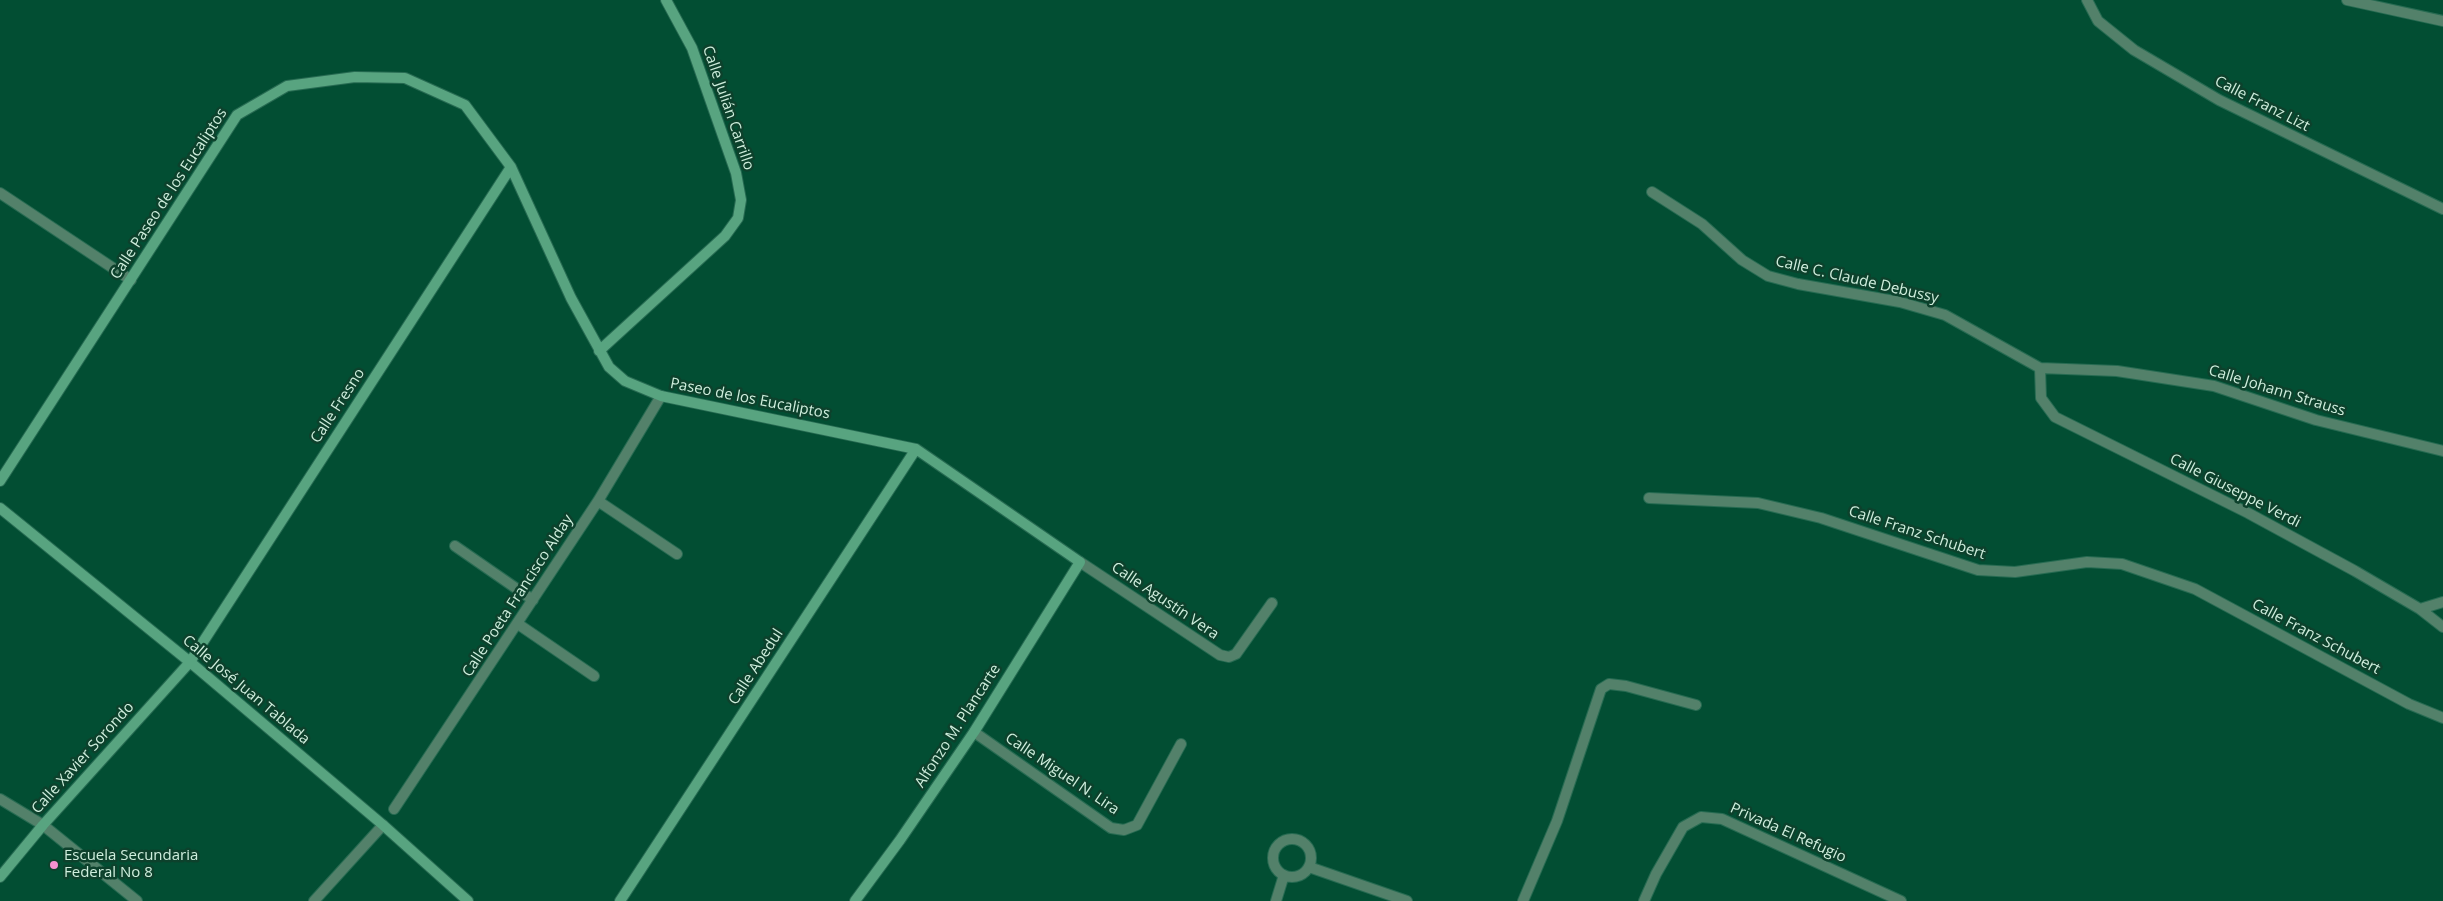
<!DOCTYPE html>
<html>
<head>
<meta charset="utf-8">
<style>
	body { margin:0 }
	canvas { display:block; background:#024e33 }
</style>
</head>
<body>
<canvas width="2443" height="901"></canvas>
<script>
const ctx = document.querySelector('canvas').getContext('2d');
ctx.lineJoin = 'round';
const poly = rows => new Path2D(rows.map(r => 'M' + r).join(''));
function trace(path, color, width, dash) { ctx.strokeStyle = color; ctx.lineWidth = width; ctx.lineCap = dash ? 'butt' : 'round'; ctx.setLineDash(dash || []); ctx.stroke(path); }
function write(font, color, halo, rows, align = 'center') {
  ctx.font = font + ' "Open Sans",sans-serif'; ctx.lineWidth = 5; ctx.setLineDash([]); ctx.textBaseline = 'middle'; ctx.strokeStyle = halo; ctx.fillStyle = color; for (const [text, x, y, turn = 0] of rows) {
    ctx.save(); ctx.translate(x, y); ctx.rotate((+turn || 0) * Math.PI / 180); ctx.textAlign = isNaN(turn) ? turn : align; if (halo) ctx.strokeText(text, 0, 0); ctx.fillText(text, 0, 0); ctx.restore();
  }
}
const street = poly([
	[2087,0,2098,21,2134,50,2219,100,2443,209],
	[2347,0,2443,21],
	[1652,192,1702,224,1742,260,1768,276,1798,284,1900,302,1945,315,2040,368,2117,371,2214,386,2316,420,2443,451],
	[0,193,131,280],
	[2040,368,2041,398,2055,417,2248,513,2355,571,2420,609,2443,627],
	[1649,498,1758,503,1821,518,1978,570,2015,572,2087,562,2122,564,2195,589,2409,704,2443,718],
	[598,501,677,554],
	[455,546,533,600],
	[1080,562,1220,655,1229,657,1236,654,1272,603],
	[2420,609,2443,602],
	[518,624,594,676],
	[974,732,1111,828,1124,830,1137,825,1181,744],
	[0,799,43,825,137,901],
	[394,809,598,501,661,396],
	'1273 858a19 19 0 1 1 38 0a19 19 0 1 1-38 0Z',
	[1309,867,1407,901],
	[314,901,383,825],
	[1276,901,1284,875],
	[1523,901,1557,821,1601,689,1609,684,1626,686,1696,705],
	[1644,901,1656,874,1683,827,1701,817,1722,819,1901,901]
]);
const secondary = poly([
	[599,351,725,236,738,218,741,200,736,173,692,48,666,0],
	[0,481,237,115,287,86,355,77,405,78,465,105,511,167,571,298,609,367,625,381,661,396,916,449,1080,562,974,732,900,840,855,901],
	[0,508,190,662,383,825,468,901],
	[0,877,43,825,190,662,511,167],
	[620,901,916,449]
]);
const markers = [
	[54,865,5,"#f591d1"]
];
const streetNames = [
	["Calle Franz Lizt",2262,104,27],
	["Calle Julián Carrillo",728,108,71],
	["Calle Paseo de los Eucaliptos",169,194,-57],
	["Calle C. Claude Debussy",1857,280,13],
	["Calle Johann Strauss",2277,391,17],
	["Paseo de los Eucaliptos",750,399,11],
	["Calle Fresno",338,406,-57],
	["Calle Giuseppe Verdi",2235,491,27],
	["Calle Franz Schubert",1917,533,18],
	["Calle Poeta Francisco Alday",518,596,-57],
	["Calle Agustín Vera",1165,601,34],
	["Calle Franz Schubert",2316,637,28],
	["Calle Abedul",756,667,-57],
	["Calle José Juan Tablada",246,690,40],
	["Alfonzo M. Plancarte",958,726,-57],
	["Calle Xavier Sorondo",83,758,-48],
	["Calle Miguel N. Lira",1062,774,34],
	["Privada El Refugio",1788,833,24]
];
const poiNames = [
	["Escuela Secundaria",64,856],
	["Federal No 8",64,873]
];
trace(street, '#276b52', 12);
trace(secondary, '#276b52', 12);
trace(street, '#53816a', 10);
trace(secondary, '#58a480', 10);
for (const [x, y, r, color] of markers) { const dot = new Path2D(); dot.arc(x, y, r, 0, 2 * Math.PI); ctx.fillStyle = color; ctx.fill(dot); trace(dot, '#0d412c', 2); }
write('15px', '#cfeedd', '#0d412c', streetNames);
write('15px', '#cfeedd', '#0d412c', poiNames, 'left');
</script>
</body>
</html>
